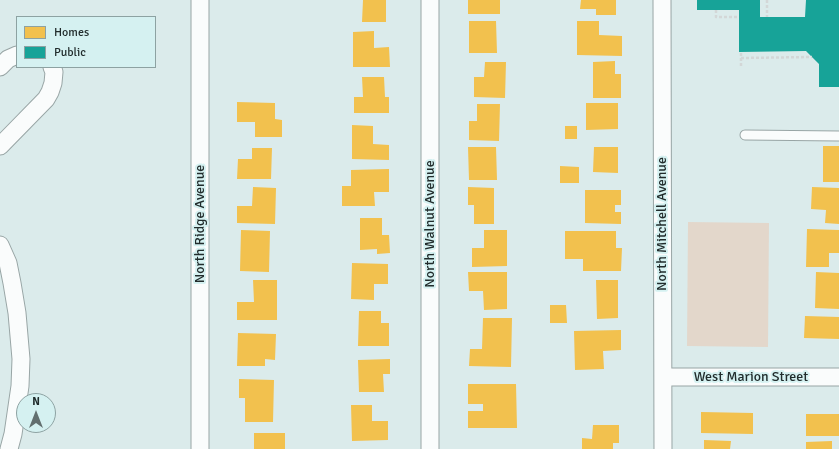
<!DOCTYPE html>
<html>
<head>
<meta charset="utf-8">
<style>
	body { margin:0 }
	#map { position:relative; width:839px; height:449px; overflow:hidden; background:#dbebeb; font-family:Signika,sans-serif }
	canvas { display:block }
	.legend { position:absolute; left:16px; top:16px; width:140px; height:52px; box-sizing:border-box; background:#d5f1f1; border:1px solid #8da2a2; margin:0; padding:5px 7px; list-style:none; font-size:12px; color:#212c2c }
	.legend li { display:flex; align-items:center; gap:8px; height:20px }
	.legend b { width:20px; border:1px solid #8da2a2 }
	.north { position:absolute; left:16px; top:393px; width:40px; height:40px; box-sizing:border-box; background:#d5f1f1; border:1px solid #8da2a2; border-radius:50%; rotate:0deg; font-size:11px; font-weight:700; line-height:16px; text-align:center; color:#212c2c }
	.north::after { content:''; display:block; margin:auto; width:14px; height:18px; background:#626f6f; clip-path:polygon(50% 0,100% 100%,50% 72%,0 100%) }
</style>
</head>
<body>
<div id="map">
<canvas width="839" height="449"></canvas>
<ul class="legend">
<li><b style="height:11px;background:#f2c14e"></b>Homes</li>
<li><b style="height:11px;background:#17a398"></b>Public</li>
</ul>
<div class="north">N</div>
</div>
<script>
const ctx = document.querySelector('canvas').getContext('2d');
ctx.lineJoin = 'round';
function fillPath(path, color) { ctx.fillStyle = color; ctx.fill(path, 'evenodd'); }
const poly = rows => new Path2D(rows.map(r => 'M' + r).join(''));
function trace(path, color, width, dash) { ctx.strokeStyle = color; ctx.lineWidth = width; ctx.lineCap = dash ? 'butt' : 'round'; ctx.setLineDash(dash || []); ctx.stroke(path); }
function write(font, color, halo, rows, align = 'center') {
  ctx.font = font + ' Signika,sans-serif'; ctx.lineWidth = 4; ctx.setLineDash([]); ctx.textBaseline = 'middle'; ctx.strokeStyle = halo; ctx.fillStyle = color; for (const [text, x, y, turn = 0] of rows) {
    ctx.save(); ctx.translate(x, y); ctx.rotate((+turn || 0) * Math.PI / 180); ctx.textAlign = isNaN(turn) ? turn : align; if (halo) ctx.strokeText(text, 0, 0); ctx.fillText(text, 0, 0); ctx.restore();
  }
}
const green = poly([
	[688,222,769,223,768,347,687,346]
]);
const homes = poly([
	[363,0,386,0,386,22,362,22],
	[468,0,500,0,500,14,468,14],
	[581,0,616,0,616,15,596,15,596,9,580,9],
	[469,21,496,21,497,53,469,53],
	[577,21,599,21,599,35,622,36,622,56,577,55],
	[374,31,374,48,389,47,390,67,353,67,353,32],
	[615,61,615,74,621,74,621,98,593,98,593,62],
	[485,62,506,62,505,98,474,97,474,77,484,77],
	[362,77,384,77,385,97,389,97,389,113,354,113,354,97,363,97],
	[237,102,275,103,275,119,282,120,282,137,255,137,255,122,237,122],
	[586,103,618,103,618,129,586,130],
	[477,104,500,104,499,141,469,140,469,121,477,121],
	[352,125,373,126,373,144,389,145,389,160,352,159],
	[565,126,577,126,577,139,565,139],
	[823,146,839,146,839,182,823,182],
	[468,147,496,147,497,180,469,180],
	[594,147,618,147,618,173,593,172],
	[252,148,272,148,271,179,237,179,238,159,252,159],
	[560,166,579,167,579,183,560,183],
	[389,169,389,192,374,192,375,206,342,206,342,186,351,186,351,170],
	[253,187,276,188,275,224,237,223,237,206,252,206],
	[468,187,494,188,494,224,474,224,474,205,468,205],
	[812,187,839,188,839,224,825,223,826,210,811,209],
	[585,190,621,190,621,205,615,205,615,212,621,212,621,224,585,223],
	[360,218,382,218,382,235,389,235,390,253,377,254,377,249,360,250],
	[807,229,839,230,839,253,829,253,829,267,806,267],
	[241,230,270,231,269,272,240,271],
	[484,230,507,230,507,266,472,267,472,248,484,248],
	[565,231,616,231,616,248,622,248,621,271,583,271,583,259,565,259],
	[352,263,388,264,388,284,374,284,374,300,351,299],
	[468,272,507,272,507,309,484,310,483,291,469,291],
	[816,272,839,273,839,309,815,308],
	[253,280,277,280,277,320,237,320,237,302,254,302],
	[596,280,618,280,618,318,597,319],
	[550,305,566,305,567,323,550,323],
	[359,311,381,311,381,323,389,323,389,346,358,346],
	[805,316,839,317,839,339,804,338],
	[483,318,512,318,511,367,469,366,470,349,482,349],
	[621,330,621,350,603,351,604,369,575,370,574,331],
	[238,333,276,334,275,360,265,359,265,366,237,366],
	[390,359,390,374,383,374,384,392,359,392,358,360],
	[239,379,274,380,273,422,245,422,245,398,239,398],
	[468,384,516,384,517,428,468,428,468,411,483,411,483,404,468,404],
	[351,405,372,405,372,421,388,421,388,440,352,441],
	[701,412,753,413,753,434,701,433],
	[806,414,839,414,839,436,806,436],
	[593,425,619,425,619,443,613,443,613,449,582,449,582,438,592,439],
	[254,433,285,433,285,449,254,449],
	[704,440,731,441,730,449,704,449],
	[832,441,832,449,806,449,806,442]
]);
const public = poly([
	[697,0,760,0,760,17,805,17,806,0,839,0,839,87,819,87,819,64,806,51,739,52,739,10,697,10]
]);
const path = poly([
	[767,0,767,17],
	[716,10,716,17,739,17],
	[741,58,812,57],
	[741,66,741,52]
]);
const lane = poly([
	[745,135,839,136]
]);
const street = poly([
	[200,0,200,449],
	[430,0,430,449],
	[662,0,663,449],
	[0,67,8,59,17,55],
	[0,146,46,99,50,92,53,83,54,72,52,67],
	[0,245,8,263,12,283,17,313,21,359,20,386,13,434,9,449],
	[663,377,839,377]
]);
const streetNames = [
	["North Ridge Avenue",200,224,-90],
	["North Walnut Avenue",430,224,-90],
	["North Mitchell Avenue",662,224,-90],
	["West Marion Street",751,377]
];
fillPath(green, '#e3d7cb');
fillPath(homes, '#f2c14e');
fillPath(public, '#17a398');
trace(lane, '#98a5a5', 11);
trace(street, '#98a5a5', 19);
trace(path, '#d3d7d7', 2.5, [3, 2]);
trace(lane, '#fafcfc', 9);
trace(street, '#fafcfc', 17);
write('14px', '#212c2c', '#d5f1f1', streetNames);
</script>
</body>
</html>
